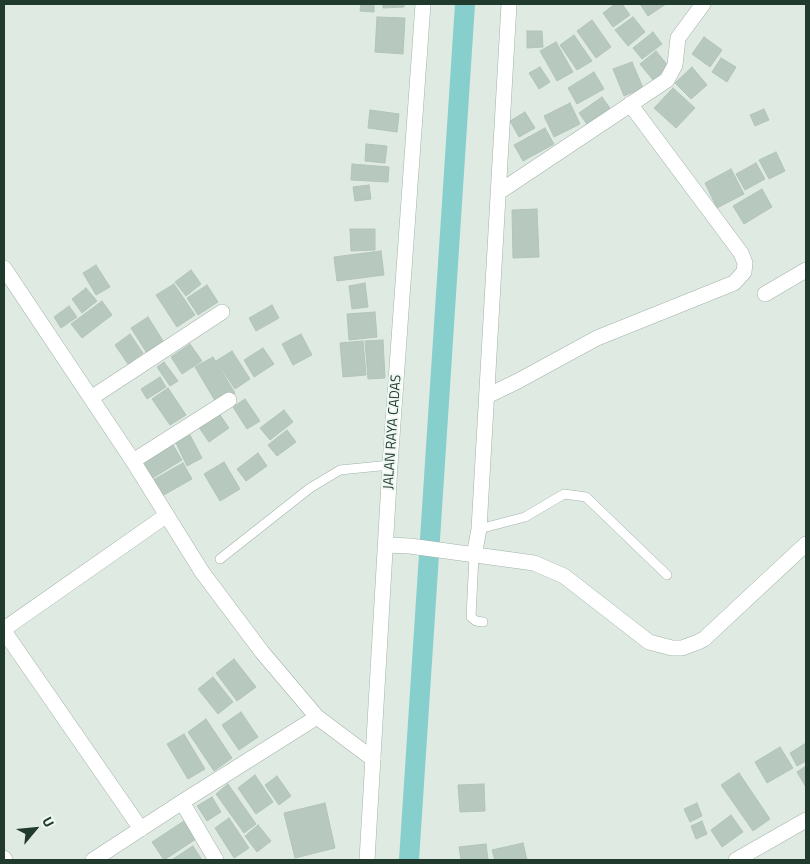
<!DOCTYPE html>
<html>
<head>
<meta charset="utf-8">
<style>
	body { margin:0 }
	#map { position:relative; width:810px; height:864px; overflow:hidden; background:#dfeae3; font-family:"Titillium Web",sans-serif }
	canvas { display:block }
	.frame { position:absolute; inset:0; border:5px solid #203a2e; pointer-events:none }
	.north { position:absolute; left:10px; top:804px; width:50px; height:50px; -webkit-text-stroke:4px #eff7f2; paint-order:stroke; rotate:62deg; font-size:14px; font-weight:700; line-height:20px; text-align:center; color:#203a2e }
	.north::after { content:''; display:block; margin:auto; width:18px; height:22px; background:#203a2e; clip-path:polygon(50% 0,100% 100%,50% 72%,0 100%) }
</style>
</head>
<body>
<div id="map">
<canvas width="810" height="864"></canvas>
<div class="frame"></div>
<div class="north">U</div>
</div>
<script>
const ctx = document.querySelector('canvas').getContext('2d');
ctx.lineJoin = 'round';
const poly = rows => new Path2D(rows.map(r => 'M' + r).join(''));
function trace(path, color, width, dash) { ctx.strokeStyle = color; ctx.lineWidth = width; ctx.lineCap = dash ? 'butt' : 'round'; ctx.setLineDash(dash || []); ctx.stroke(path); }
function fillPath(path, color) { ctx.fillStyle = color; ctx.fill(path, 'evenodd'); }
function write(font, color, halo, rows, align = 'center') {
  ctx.font = font + ' "Titillium Web",sans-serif'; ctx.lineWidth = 4; ctx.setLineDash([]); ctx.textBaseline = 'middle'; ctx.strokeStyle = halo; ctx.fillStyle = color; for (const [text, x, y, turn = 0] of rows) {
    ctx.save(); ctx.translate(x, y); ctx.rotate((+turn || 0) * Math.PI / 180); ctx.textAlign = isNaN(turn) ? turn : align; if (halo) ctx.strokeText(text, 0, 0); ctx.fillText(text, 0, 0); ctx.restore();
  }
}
const canal = poly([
	[409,860,465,4]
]);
const building = poly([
	[361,4,374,4,374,12,360,11,361,4],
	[383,4,404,4,404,7,383,8,383,4],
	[615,4,622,4,630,15,613,27,603,13,615,4],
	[640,4,666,4,648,16,640,4],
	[377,17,405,18,403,54,375,52,377,17],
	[633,17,645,32,628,46,615,30,633,17],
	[592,20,611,47,596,58,577,31,592,20],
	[527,31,542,31,543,47,527,48,527,31],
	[653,32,662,44,642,59,633,48,653,32],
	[574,35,592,61,577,70,560,45,574,35],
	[704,37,722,50,710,67,692,54,704,37],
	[556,42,573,72,557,81,540,51,556,42],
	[656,51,669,67,653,80,640,64,656,51],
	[721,58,736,67,727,82,712,72,721,58],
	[632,62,643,88,624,96,613,69,632,62],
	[540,67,550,82,539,89,529,73,540,67],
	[692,67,707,85,691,99,675,83,692,67],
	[594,72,604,89,577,104,568,88,594,72],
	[673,88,695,108,676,128,654,108,673,88],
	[602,97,612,111,589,127,579,113,602,97],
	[570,103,580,124,554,137,544,116,570,103],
	[764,109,769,120,755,126,750,115,764,109],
	[370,110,399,114,397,132,368,128,370,110],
	[525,112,535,128,519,137,510,121,525,112],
	[545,128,554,144,523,161,514,145,545,128],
	[366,144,387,146,385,163,365,161,366,144],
	[776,152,785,171,769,179,759,160,776,152],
	[756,163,765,179,745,190,736,174,756,163],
	[352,164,389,167,388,182,351,180,352,164],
	[731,169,744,194,717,208,705,183,731,169],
	[369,185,371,199,355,201,353,187,369,185],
	[762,189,772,207,744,224,733,206,762,189],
	[537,209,539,257,513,258,512,210,537,209],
	[350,229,375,229,375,250,351,251,350,229],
	[381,251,384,275,337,281,334,257,381,251],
	[96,265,110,287,96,295,83,273,96,265],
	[191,270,201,284,186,296,175,282,191,270],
	[365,283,368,307,352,309,349,286,365,283],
	[174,284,195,315,177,327,156,295,174,284],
	[207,285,218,302,198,315,187,298,207,285],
	[86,288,97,301,82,313,72,299,86,288],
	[102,301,112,315,82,338,71,324,102,301],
	[272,305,279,318,256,331,249,318,272,305],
	[69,306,77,317,61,328,54,317,69,306],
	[375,312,377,337,349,340,347,314,375,312],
	[148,317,165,344,148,355,131,328,148,317],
	[130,334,143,353,128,364,115,345,130,334],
	[301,334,312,355,293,365,282,344,301,334],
	[383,340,385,378,368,379,365,341,383,340],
	[363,341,366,375,343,377,340,343,363,341],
	[190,344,202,361,182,374,171,357,190,344],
	[263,348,274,364,254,377,244,360,263,348],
	[232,351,250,379,235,389,216,361,232,351],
	[213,357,235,393,217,404,195,367,213,357],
	[164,362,178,381,170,386,157,367,164,362],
	[160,377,166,387,147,399,141,389,160,377],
	[168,388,186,415,170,425,152,399,168,388],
	[245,399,260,421,247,429,233,407,245,399],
	[284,410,293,422,270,440,260,428,284,410],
	[218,412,229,428,209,442,198,426,218,412],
	[287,430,296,442,277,456,268,445,287,430],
	[190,435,202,458,187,466,176,443,190,435],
	[173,445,182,460,151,479,142,464,173,445],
	[258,453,267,466,246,481,237,469,258,453],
	[224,462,240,489,220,501,204,474,224,462],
	[183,463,192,479,162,496,153,480,183,463],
	[234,659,256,687,237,701,216,673,234,659],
	[213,677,233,702,218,714,198,689,213,677],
	[241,712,258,737,239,750,222,725,241,712],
	[206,719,232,758,214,771,188,732,206,719],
	[184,734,205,769,188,779,167,744,184,734],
	[806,743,806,761,797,766,790,753,806,743],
	[780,747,793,768,767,783,755,762,780,747],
	[806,766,806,787,797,772,806,766],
	[739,773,770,819,753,831,721,785,739,773],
	[255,775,273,802,256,814,238,788,255,775],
	[277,776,291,796,279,805,265,785,277,776],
	[228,784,256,824,244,833,216,794,228,784],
	[484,784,485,811,460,812,458,785,484,784],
	[212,797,221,812,207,821,197,806,212,797],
	[325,803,335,848,295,858,284,813,325,803],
	[697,803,702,816,690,822,684,809,697,803],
	[731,815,743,832,722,847,711,830,731,815],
	[229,818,249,848,234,858,215,828,229,818],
	[184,821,196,839,164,860,152,842,184,821],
	[702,821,707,834,696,839,691,826,702,821],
	[258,825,271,841,257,852,245,836,258,825],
	[523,843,527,860,495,860,492,850,523,843],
	[486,844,488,860,461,860,459,847,486,844],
	[193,846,202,860,174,860,173,859,193,846]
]);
const lane = poly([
	[479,529,525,517,564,494,586,497,667,575],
	[474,556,471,617,476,621,483,622],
	[220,559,310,488,340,470,390,465]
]);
const street = poly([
	[499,192,667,80,675,65,678,38,703,4],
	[4,268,133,461,202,572,262,652,317,717,373,759],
	[765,294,806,270],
	[487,396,518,381,597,338,734,283,744,272,745,263,741,253,630,104],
	[91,398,222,312],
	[133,461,229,400],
	[386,545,410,546,534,563,564,576,649,642,672,648,682,648,698,642,704,639,806,544],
	[474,556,479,529,509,4],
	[4,629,167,515],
	[4,631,141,829],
	[182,802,216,860],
	[4,858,5,860],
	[93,860,182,802,317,717],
	[736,860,806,820]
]);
const secondary = poly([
	[367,860,390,465,423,4]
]);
const streetNames = [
	["JALAN RAYA CADAS",393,432,-86]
];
trace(canal, '#87cfcc', 20);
fillPath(building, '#b7c8be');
trace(building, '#b2c4b9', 1);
trace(lane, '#a2b2a9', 10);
trace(street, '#a2b2a9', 16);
trace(secondary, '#9eb6a9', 16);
trace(lane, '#fff', 9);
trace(street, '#fff', 15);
trace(secondary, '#fff', 15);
write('14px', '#203a2e', '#eff7f2', streetNames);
</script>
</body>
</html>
